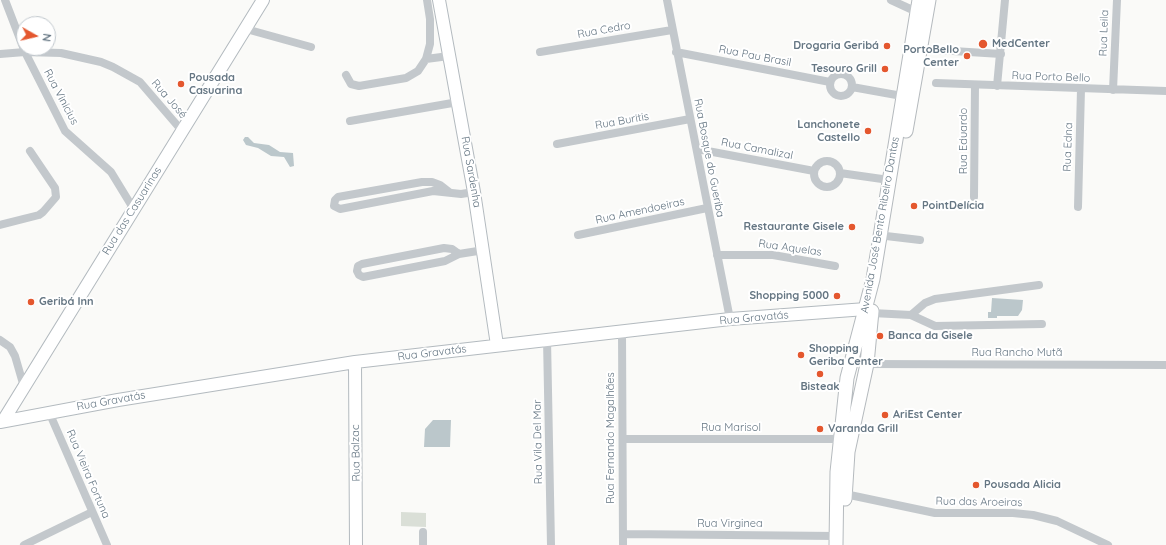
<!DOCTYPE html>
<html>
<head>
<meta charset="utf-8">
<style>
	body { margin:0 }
	#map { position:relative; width:1166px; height:545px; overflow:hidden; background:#fafaf8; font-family:Quicksand,sans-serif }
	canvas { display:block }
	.north { position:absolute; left:16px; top:16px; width:40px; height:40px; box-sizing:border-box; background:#fff; border:1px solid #c1c8cd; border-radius:50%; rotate:98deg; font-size:11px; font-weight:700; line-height:16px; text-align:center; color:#657683 }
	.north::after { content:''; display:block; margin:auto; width:14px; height:18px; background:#e4572e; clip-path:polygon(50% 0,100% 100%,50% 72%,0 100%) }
</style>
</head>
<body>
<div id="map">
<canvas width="1166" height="545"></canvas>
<div class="north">N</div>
</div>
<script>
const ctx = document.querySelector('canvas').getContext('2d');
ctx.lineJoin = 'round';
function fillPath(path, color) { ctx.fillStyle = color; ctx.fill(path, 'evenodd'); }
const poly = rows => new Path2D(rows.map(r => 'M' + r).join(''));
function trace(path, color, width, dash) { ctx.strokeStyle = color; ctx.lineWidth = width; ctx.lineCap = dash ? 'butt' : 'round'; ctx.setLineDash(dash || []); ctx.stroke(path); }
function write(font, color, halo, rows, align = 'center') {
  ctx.font = font + ' Quicksand,sans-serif'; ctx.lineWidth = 4; ctx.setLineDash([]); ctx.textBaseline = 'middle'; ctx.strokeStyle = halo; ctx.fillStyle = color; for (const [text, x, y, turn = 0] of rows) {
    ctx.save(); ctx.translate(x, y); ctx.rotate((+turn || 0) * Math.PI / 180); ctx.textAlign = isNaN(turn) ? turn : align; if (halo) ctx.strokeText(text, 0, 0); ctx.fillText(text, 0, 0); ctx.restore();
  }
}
const green = poly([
	[401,512,426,513,426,527,401,526]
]);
const water = poly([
	[245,137,248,137,254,143,269,145,280,152,293,153,294,166,290,167,284,157,271,156,258,148,246,145,243,140],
	[992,298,1023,300,1022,310,1018,316,997,316,997,318,988,318,988,312,991,312],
	[433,420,451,420,450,447,424,447,425,429]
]);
const street = poly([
	[5,0,25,52,65,131,111,172,133,208],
	[667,0,730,319],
	[891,0,917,12],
	[246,29,311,47],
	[921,49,1001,54],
	[540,52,672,30],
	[676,52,830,82],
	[0,54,25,52,61,53,101,62,113,67,140,82,183,132],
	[426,59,449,56],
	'830 85a11 11 0 1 1 22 0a11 11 0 1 1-22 0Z',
	[346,75,351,84,359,86,406,78,418,71,426,59,430,44,430,19,427,0],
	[936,83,1166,91],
	[997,86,1005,0],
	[852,87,902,96],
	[1113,90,1117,0],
	[350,121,458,102],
	[557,144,690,119],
	[697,149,814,171],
	'814 174a13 13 0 1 1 26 0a13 13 0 1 1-26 0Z',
	[840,173,889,180],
	[449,192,440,185,432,182,422,182,338,197,335,200,334,206,340,209,433,191,461,194,474,192],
	[974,197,975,85],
	[1078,207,1081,89],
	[0,225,39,215,43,212,56,197,55,188,30,151],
	[578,235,707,208],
	[886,236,920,240],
	[459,254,452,249,444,248,362,264,358,266,357,271,359,275,363,277,445,261,459,254,484,250],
	[717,255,773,255,835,266],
	[872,313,911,315,935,326,1042,324],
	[911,315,925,303,935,299,1039,285],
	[622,332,623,545],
	[547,339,551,545],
	[0,340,10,347,15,356,24,387],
	[867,364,1166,365],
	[49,412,107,545],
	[623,439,840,439],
	[845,494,935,513,1013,513,1033,515,1057,521,1108,545],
	[623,534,836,536],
	[24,545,92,512],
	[423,545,423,532]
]);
const secondary = poly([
	[439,0,474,192,497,345],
	[355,362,356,545],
	[3,421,263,0],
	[0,422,118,400,355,362,730,319,866,309]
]);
const primary = poly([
	[906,131,929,0],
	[845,499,848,452,867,364,872,311],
	[836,545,837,472,847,378,873,279,919,0]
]);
const markers = [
	[983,44,5,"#e4572e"],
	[887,46,4,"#e4572e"],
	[967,56,4,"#e4572e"],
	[885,69,4,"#e4572e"],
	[181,84,4,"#e4572e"],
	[868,131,4,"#e4572e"],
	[914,206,4,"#e4572e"],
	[852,227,4,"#e4572e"],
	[837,296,4,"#e4572e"],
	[31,302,4,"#e4572e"],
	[880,336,4,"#e4572e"],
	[801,355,4,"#e4572e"],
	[820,374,4,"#e4572e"],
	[885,415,4,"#e4572e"],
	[820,429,4,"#e4572e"],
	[976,485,4,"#e4572e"]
];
const streetNames = [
	["Rua Cedro",604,30,-10],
	["Rua Leila",1104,33,-88],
	["Rua Pau Brasil",755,56,11],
	["Rua Porto Bello",1051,77,2],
	["Rua Vinicius",61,97,62],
	["Rua José",169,99,49],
	["Rua Buritis",622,121,-10],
	["Rua Eduardo",964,141,-90],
	["Rua Edna",1068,147,-88],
	["Rua Camalizal",757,149,11],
	["Rua Bosque do Gueriba",709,158,79],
	["Rua Sardenha",471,172,80],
	["Rua das Casuarinas",132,211,-58],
	["Rua Amendoeiras",640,211,-12],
	["Avenida José Bento Ribeiro Dantas",880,225,-80],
	["Rua Aquelas",790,248,8],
	["Rua Gravatás",754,318,-5],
	["Rua Gravatás",432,353,-7],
	["Rua Rancho Mutã",1017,353],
	["Rua Gravatás",111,401,-10],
	["Rua Marisol",731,428],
	["Rua Fernando Magalhães",611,438,-90],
	["Rua Vila Del Mar",538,442,-91],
	["Rua Balzac",356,453,-91],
	["Rua Vieira Fortuna",88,474,67],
	["Rua das Aroeiras",979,502,1],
	["Rua Virginea",730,524]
];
const poiNames = [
	["MedCenter",992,44],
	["Drogaria Geribá",879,46,"right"],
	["PortoBello",959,50,"right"],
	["Center",959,63,"right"],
	["Tesouro Grill",877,69,"right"],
	["Pousada",189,78],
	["Casuarina",189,91],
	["Lanchonete",860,125,"right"],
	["Castello",860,138,"right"],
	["PointDelícia",922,206],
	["Restaurante Gisele",844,227,"right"],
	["Shopping 5000",829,296,"right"],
	["Geribá Inn",39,302],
	["Banca da Gisele",888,336],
	["Shopping",809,349],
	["Geriba Center",809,362],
	["Bisteak",820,387,"center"],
	["AriEst Center",893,415],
	["Varanda Grill",828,429],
	["Pousada Alicia",984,485]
];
fillPath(green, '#dadfd7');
fillPath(water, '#bbc7cb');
trace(secondary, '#b3babf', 14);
trace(primary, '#b5babe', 15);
trace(street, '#c3c8cc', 8);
trace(secondary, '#fff', 12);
trace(primary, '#fff', 13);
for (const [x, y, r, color] of markers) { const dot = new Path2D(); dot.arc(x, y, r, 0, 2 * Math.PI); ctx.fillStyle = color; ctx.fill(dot); trace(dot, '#fff', 1.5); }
write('11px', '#657683', '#fff', streetNames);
write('bold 11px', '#657683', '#fff', poiNames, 'left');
</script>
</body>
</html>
